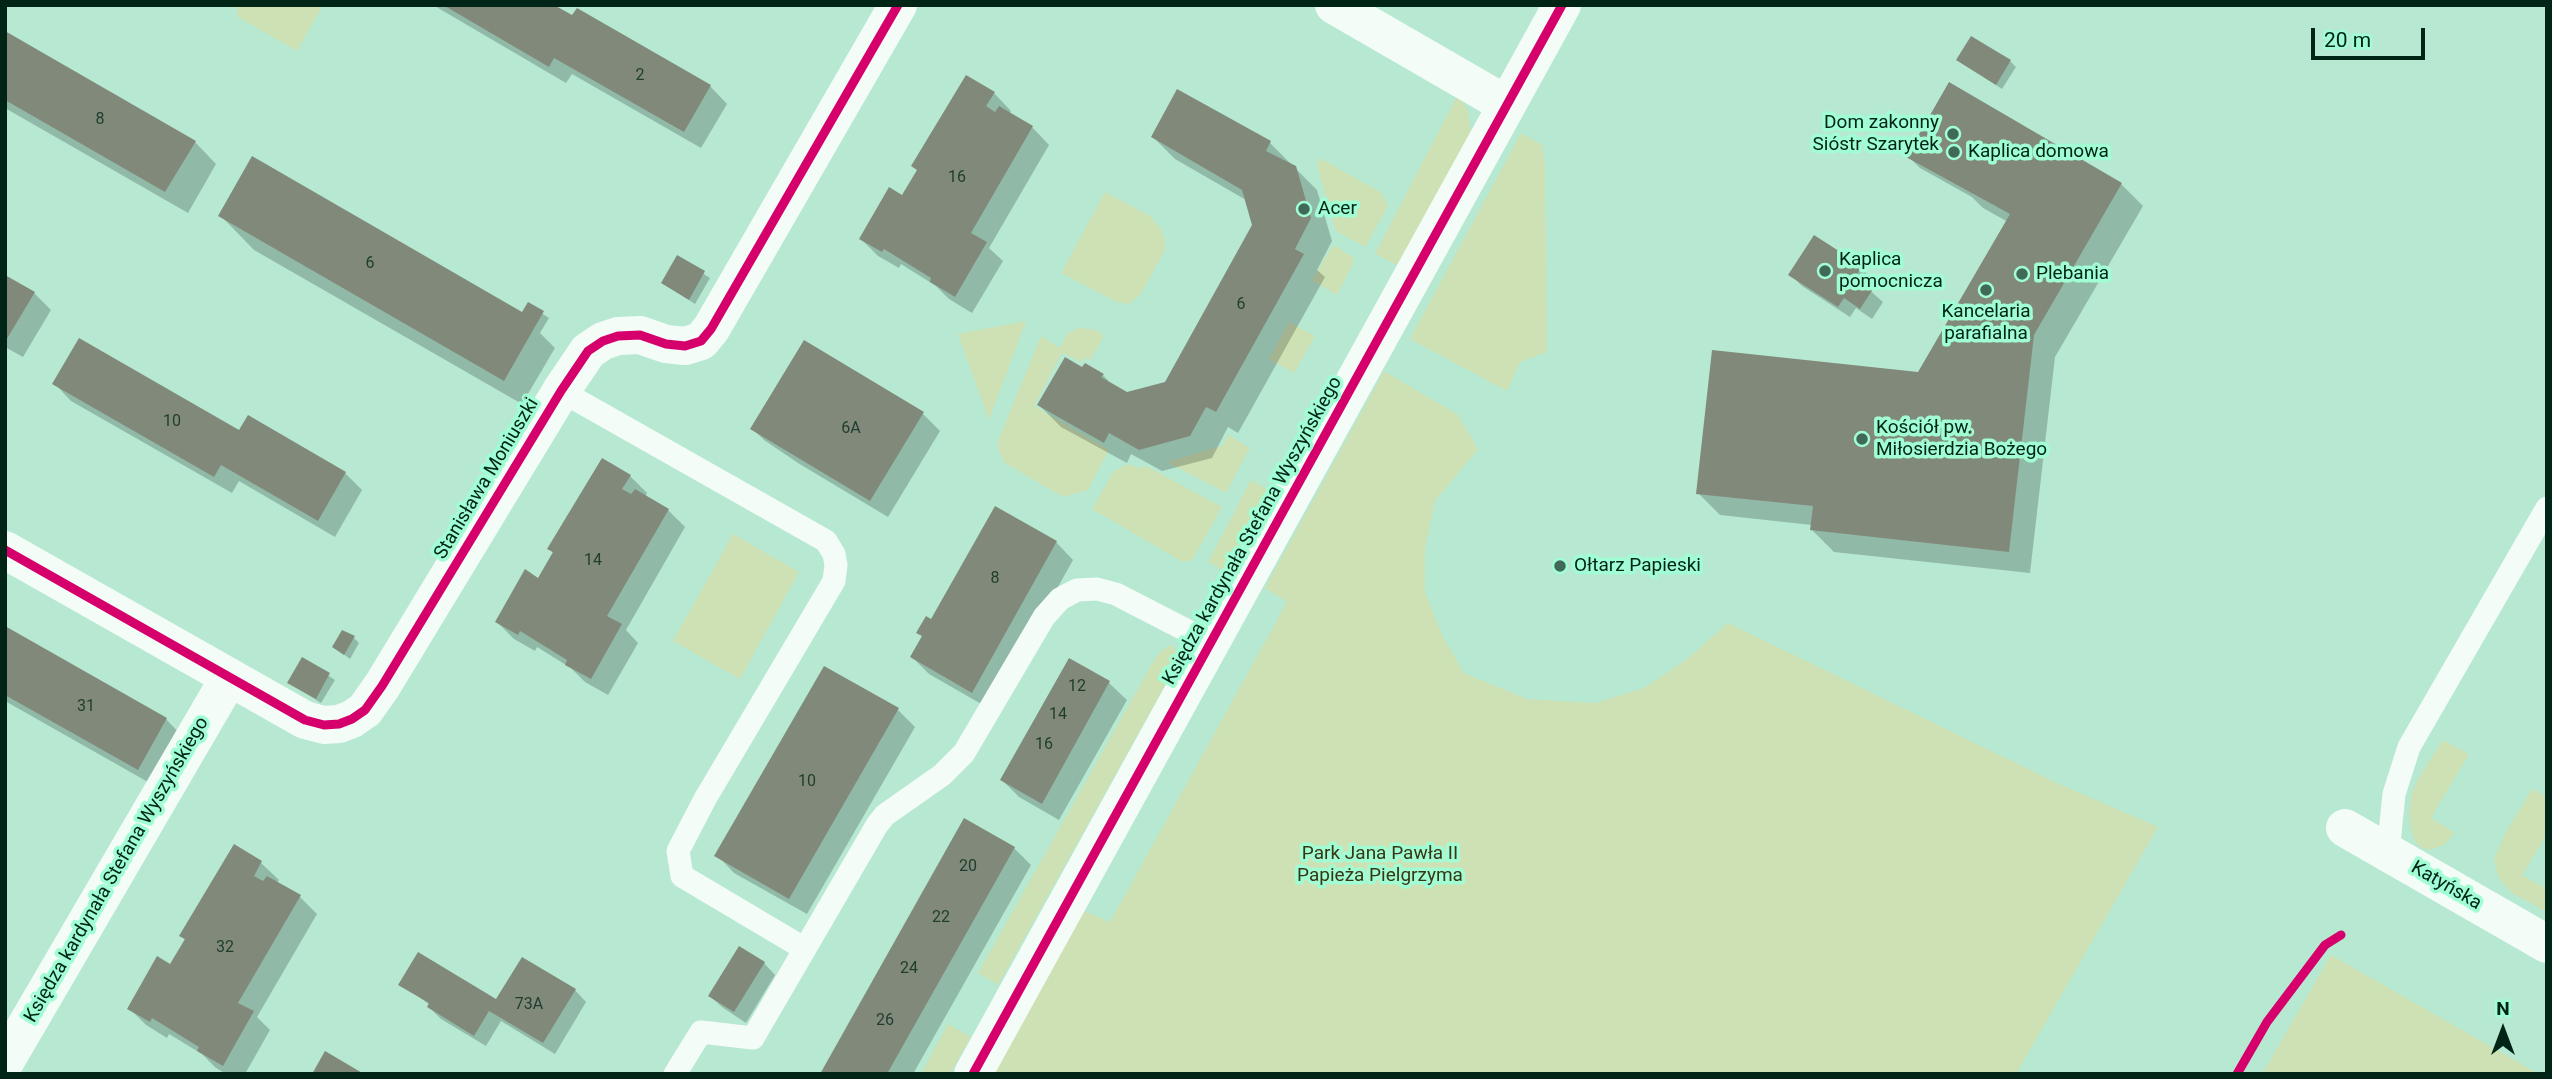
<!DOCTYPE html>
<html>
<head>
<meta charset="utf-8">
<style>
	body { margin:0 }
	#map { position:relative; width:2552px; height:1079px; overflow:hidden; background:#b6e8d2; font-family:Roboto,sans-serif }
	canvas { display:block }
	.frame { position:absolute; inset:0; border:7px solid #002516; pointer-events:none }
	.north { position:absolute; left:2468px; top:995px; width:70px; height:70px; -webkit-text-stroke:5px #a1fdd4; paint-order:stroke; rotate:0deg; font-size:19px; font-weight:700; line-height:28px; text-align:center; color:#002516 }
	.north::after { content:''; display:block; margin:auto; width:24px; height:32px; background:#002516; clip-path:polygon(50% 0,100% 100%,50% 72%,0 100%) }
	.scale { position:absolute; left:2311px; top:28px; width:114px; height:32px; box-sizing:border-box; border:4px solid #002516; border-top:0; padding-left:9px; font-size:21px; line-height:24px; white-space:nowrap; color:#002516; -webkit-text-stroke:5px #a1fdd4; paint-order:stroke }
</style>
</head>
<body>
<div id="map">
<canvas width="2552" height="1079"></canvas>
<div class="frame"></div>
<div class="north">N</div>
<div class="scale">20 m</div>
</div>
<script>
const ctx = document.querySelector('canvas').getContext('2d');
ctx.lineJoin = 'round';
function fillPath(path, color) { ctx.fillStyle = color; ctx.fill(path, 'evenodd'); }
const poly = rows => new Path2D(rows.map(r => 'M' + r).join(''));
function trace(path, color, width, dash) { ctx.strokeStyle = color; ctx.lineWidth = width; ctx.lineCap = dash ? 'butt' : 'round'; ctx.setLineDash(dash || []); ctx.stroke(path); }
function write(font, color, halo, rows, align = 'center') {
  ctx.font = font + ' Roboto,sans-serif'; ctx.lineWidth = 7; ctx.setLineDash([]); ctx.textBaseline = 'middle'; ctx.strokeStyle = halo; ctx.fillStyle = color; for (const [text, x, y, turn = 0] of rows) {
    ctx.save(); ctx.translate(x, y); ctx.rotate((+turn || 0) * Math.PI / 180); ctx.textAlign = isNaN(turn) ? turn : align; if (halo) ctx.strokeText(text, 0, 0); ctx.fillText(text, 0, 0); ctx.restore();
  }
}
const green = poly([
	[236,5,323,5,297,51,238,17],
	[1457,96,1467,108,1471,131,1399,264,1395,264,1375,254],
	[1521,133,1542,145,1545,166,1547,352,1520,362,1507,391,1410,339],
	[1320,158,1380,192,1386,201,1388,206,1365,247,1336,231,1317,166],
	[1105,192,1150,216,1161,229,1165,240,1165,250,1140,295,1129,304,1117,302,1061,273],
	[1333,245,1353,257,1354,262,1337,295,1312,280],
	[1026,321,989,420,958,334],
	[1289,322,1315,336,1294,373,1269,359],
	[1078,328,1097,330,1104,336,1090,360,1084,357,1082,362,1062,353,1034,406,1109,450,1088,490,1063,497,1005,463,999,452,998,441,1041,336,1060,348,1067,334],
	[1384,371,1458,415,1478,449,1435,501,1425,549,1425,592,1442,635,1464,673,1527,699,1595,703,1644,688,1687,659,1728,623,2055,782,2158,827,2016,1074,992,1074,1082,910,1110,922,1287,602,1265,588],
	[1228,435,1250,448,1226,493,1167,462,1222,446],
	[1128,464,1140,468,1146,466,1222,507,1192,560,1183,562,1092,509,1114,471],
	[1251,480,1273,492,1228,573,1208,562],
	[733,534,799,572,740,679,673,641],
	[1170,645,1174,647,1178,662,998,985,978,973,1153,662,1159,653],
	[2443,740,2469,754,2431,818,2455,833,2444,845,2428,850,2420,847,2415,841,2411,828,2409,812,2412,793,2418,779],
	[2532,789,2547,797,2547,834,2522,875,2547,889,2547,912,2512,893,2499,878,2494,860,2504,835],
	[2331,955,2539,1074,2262,1074],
	[948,1024,971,1037,950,1074,921,1074]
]);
const shadow = poly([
	[433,5,551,5,710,86,727,104,701,148,572,74,566,83],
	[5,33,195,142,216,164,188,213,5,108],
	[1958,60,2010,61,2016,67,2002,89],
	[994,93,1011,111,1009,114,1032,127,1049,145,989,248,1003,261,972,313,949,299,936,286,901,264,899,268,878,256,861,239,903,197,918,171,913,166],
	[1153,137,1270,143,1317,190,1332,241,1317,270,1325,277,1238,433,1228,427,1212,458,1162,471,1131,454,1127,463,1061,427,1039,405,1083,369,1103,375,1114,387,1127,394,1167,383,1253,225,1246,200,1175,159],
	[1909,157,2121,184,2143,206,2055,357,2030,573,1834,552,1812,530,1812,525,1720,515,1698,493,1919,374,2008,222,1983,208,1972,197,1920,168],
	[220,215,522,315,528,304,549,318,540,333,555,348,522,404,254,250],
	[678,257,710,278,695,304,663,283],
	[1861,268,1873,279,1867,288,1883,302,1872,319,1856,308,1850,317,1802,286,1791,275],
	[5,277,34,293,51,310,23,357,5,347],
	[54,383,240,432,345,473,362,490,335,537,239,481,232,493,71,401],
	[923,414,940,431,888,517,798,463,764,440,752,428],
	[630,476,647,493,645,497,668,510,685,527,626,630,638,643,608,695,585,682,571,668,537,647,535,651,514,639,497,622,539,580,554,554,549,549],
	[995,508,1056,542,1073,560,990,709,929,674,912,657,923,637,918,632,932,622],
	[5,628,166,719,183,737,155,786,5,701],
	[354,638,359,643,350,659,334,647],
	[303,659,335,680,321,703,289,683],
	[1069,660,1109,683,1127,700,1059,820,1019,797,1002,780],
	[898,710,915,727,807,914,734,873,717,855],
	[235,847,261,863,279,880,276,884,300,897,317,914,257,1017,270,1030,245,1074,226,1074,216,1068,202,1054,169,1034,167,1038,146,1025,129,1008,170,967,186,941,181,936],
	[1014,848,1031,865,913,1074,822,1074],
	[764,963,775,975,746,1023,722,1007,710,996],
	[401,984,497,1001,575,990,586,1002,555,1054,501,1021,486,1046,441,1019,429,1007,430,1005]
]);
const building = poly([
	[443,5,554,5,572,15,577,8,711,85,684,132,554,58,549,67],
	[5,31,196,141,165,192,5,100],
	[1971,36,2011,60,1996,85,1956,60],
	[966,75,995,92,986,106,995,112,999,106,1033,126,971,233,987,242,955,297,930,282,931,278,884,249,882,252,859,239,889,187,902,195,917,170,911,166],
	[1949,82,2122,183,2034,335,2009,552,1810,530,1813,506,1696,494,1712,350,1918,372,2010,214,1906,157],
	[1177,89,1271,141,1266,151,1296,166,1311,218,1295,249,1304,254,1216,412,1206,407,1190,436,1139,450,1109,433,1104,443,1037,405,1065,357,1082,367,1085,363,1104,374,1101,377,1127,392,1165,382,1252,225,1242,190,1151,137],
	[252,156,522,312,528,302,544,311,504,381,218,216],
	[1814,235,1862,266,1855,278,1873,289,1860,309,1844,298,1838,307,1788,275],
	[677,255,705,271,689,300,661,283],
	[5,275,35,292,5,342],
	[79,338,239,430,248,415,346,472,318,521,221,465,214,477,52,384],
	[804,340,924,412,870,501,750,429],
	[602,458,631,475,622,489,631,494,635,489,669,509,607,616,622,624,591,679,565,665,567,660,520,631,518,635,495,622,525,569,538,578,553,552,547,549],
	[995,506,1057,541,972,693,910,657,922,636,916,633,926,616,931,619],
	[5,626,167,718,138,770,5,695],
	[342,630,355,636,344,655,332,647],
	[302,657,330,673,316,699,287,683],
	[1069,658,1110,681,1042,804,1000,780],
	[824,666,899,708,789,899,714,856],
	[964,818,1015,847,887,1074,820,1074],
	[234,844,262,861,254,876,263,881,267,876,301,895,238,1003,254,1011,223,1066,197,1051,199,1047,152,1018,150,1022,127,1009,157,956,170,964,185,939,179,936],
	[739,946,765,962,734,1012,708,996],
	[418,952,496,999,522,957,576,989,543,1043,489,1011,474,1036,427,1007,429,1003,398,985],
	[325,1051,364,1074,312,1074]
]);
const service = poly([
	[561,391,826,541,834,554,836,565,834,581,705,799,678,851,682,876,805,949],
	[2388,853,2394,794,2409,747,2547,508],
	[675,1074,701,1032,753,1038,877,825,885,815,942,775,964,753,1044,617,1060,599,1077,590,1097,589,1116,594,1211,643]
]);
const minor = poly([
	[1334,5,1507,105],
	[5,550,305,720,324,725,339,724,352,719,365,710,382,686,561,391,588,351,603,341,618,336,640,335,666,344,685,346,701,341,711,329,898,5],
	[2345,828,2547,944],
	[5,1062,229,678],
	[973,1074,1562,5]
]);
const cycleway = poly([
	[5,550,305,720,324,725,339,724,352,719,365,710,382,686,561,391,588,351,603,341,618,336,640,335,666,344,685,346,701,341,711,329,898,5],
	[973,1074,1562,5],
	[2237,1074,2267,1022,2325,945,2341,935]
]);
const markers = [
	[1953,134,7,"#406958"],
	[1954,152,7,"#406958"],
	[1304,209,7,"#406958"],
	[1825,271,7,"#406958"],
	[2022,274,7,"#406958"],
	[1986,290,7,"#406958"],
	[1862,439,7,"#406958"],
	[1560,566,7,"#406958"]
];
const numberNames = [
	["2",640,76],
	["8",100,120],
	["16",957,178],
	["6",370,264],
	["6",1241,305],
	["10",172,422],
	["6A",851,429],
	["14",593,561],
	["8",995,579],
	["12",1077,687],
	["31",86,707],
	["14",1058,715],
	["16",1044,745],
	["10",807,782],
	["20",968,867],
	["22",941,918],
	["32",225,948],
	["24",909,969],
	["73A",529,1005],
	["26",885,1021]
];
const poiNames = [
	["Dom zakonny",1939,123,"right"],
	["Sióstr Szarytek",1939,145,"right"],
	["Kaplica domowa",1968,152],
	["Acer",1318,209],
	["Kaplica",1839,260],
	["pomocnicza",1839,282],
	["Plebania",2036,274],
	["Kancelaria",1986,312,"center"],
	["parafialna",1986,334,"center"],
	["Kościół pw.",1876,428],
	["Miłosierdzia Bożego",1876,450],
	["Ołtarz Papieski",1574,566]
];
const streetNames = [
	["Stanisława Moniuszki",487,479,-59],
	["Księdza kardynała Stefana Wyszyńskiego",1253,531,-61],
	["Księdza kardynała Stefana Wyszyńskiego",117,870,-60],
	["Katyńska",2446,886,30]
];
const parkNames = [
	["Park Jana Pawła II",1380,854],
	["Papieża Pielgrzyma",1380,876]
];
fillPath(green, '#cde1b4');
fillPath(shadow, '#0003');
fillPath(building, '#818a7a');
trace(service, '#f4fcf8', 23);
trace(minor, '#f4fcf8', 38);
trace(cycleway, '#d6006c', 9);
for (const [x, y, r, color] of markers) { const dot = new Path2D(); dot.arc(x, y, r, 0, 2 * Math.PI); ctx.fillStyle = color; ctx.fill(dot); trace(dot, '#a1fdd4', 2.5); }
write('16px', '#203e2f', null, numberNames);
write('19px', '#002516', '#a1fdd4', poiNames, 'left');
write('19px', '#002516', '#a1fdd4', streetNames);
write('19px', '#393613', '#a1fdd4', parkNames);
</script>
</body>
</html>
